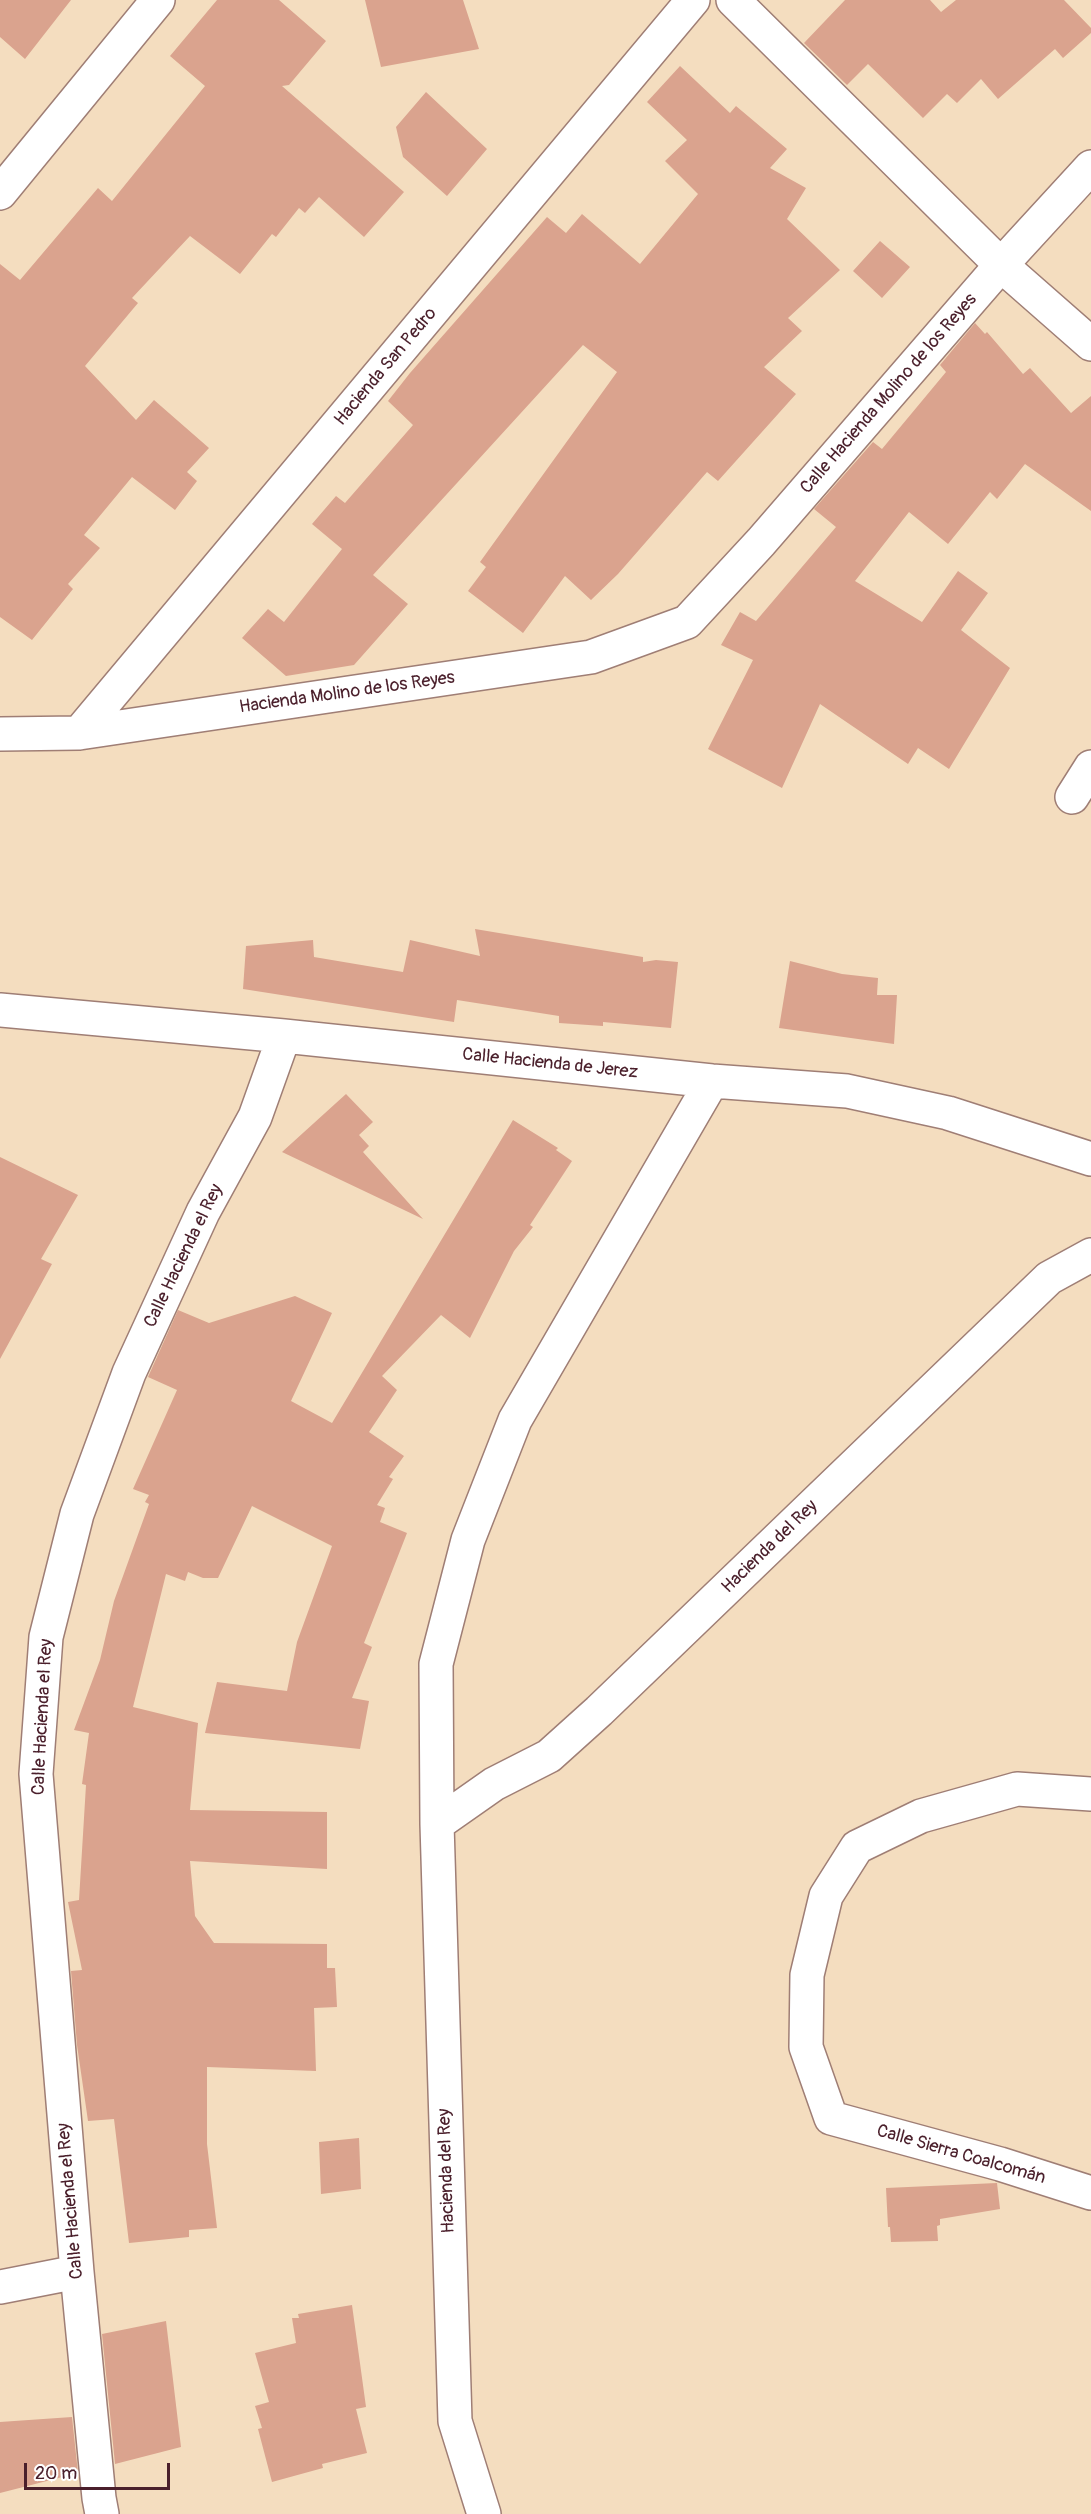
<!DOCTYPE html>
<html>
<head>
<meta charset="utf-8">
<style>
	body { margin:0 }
	#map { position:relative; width:1091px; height:2514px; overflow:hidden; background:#f4ddbf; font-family:Pangolin,sans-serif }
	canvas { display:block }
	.scale { position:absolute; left:24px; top:2463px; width:146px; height:27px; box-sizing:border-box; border:3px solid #4a1f2b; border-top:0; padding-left:8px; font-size:18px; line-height:21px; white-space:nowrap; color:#4a1f2b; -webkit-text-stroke:4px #fff; paint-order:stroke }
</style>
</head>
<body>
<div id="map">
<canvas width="1091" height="2514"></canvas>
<div class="scale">20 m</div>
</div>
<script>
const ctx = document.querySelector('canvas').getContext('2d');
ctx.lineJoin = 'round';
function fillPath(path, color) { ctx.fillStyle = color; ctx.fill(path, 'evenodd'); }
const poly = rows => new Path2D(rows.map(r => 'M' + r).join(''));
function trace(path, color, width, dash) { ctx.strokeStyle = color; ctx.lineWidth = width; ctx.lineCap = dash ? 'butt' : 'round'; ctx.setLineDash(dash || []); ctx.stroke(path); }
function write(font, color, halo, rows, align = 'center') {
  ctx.font = font + ' Pangolin,sans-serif'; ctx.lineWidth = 6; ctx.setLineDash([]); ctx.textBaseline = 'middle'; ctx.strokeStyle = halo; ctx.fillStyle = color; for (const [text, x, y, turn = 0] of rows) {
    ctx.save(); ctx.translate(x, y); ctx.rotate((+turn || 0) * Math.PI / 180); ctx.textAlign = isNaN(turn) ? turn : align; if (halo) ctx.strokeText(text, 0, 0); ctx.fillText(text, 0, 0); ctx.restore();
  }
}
const building = poly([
	[0,0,71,0,25,59,0,37],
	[217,0,279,0,326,41,289,85,282,86,404,192,364,237,319,197,305,213,299,208,276,237,272,234,240,274,190,236,132,298,138,303,85,366,136,420,154,400,209,448,187,472,197,481,175,510,132,477,84,535,100,548,68,584,73,589,32,640,0,617,0,264,20,280,98,188,112,201,205,86,170,56],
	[365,0,463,0,479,49,381,67],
	[845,0,930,0,941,12,956,0,1064,0,1091,28,1091,33,1063,58,1055,49,998,99,981,79,957,103,947,94,923,118,868,64,847,85,804,43],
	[680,66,730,113,736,106,787,149,770,168,806,188,787,219,840,270,788,318,802,331,764,367,796,394,718,481,707,472,618,574,591,600,565,576,523,633,468,591,486,567,480,562,617,372,583,345,373,575,408,604,354,665,286,676,242,638,268,609,284,622,342,549,312,524,336,496,345,503,413,425,388,401,410,373,547,217,566,233,582,214,640,264,698,194,665,161,687,140,647,102],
	[426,92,487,149,447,196,403,157,396,127],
	[880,241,910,267,882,298,853,271],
	[975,323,985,334,987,332,1023,374,1030,368,1071,413,1091,396,1091,511,1025,464,997,499,990,492,948,544,909,512,855,581,922,622,958,571,988,593,961,630,1010,668,949,769,918,748,908,764,820,704,782,788,708,749,753,660,721,645,740,612,756,621,836,527,814,509,873,442,882,449,946,372,940,365],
	[475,929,643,957,643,962,656,960,678,962,671,1028,603,1022,603,1026,559,1023,559,1016,457,1000,454,1022,243,989,246,946,313,940,314,957,403,972,410,940,480,956],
	[790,961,842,974,878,978,877,995,897,995,894,1044,779,1028],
	[346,1094,373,1122,359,1135,369,1146,363,1152,423,1219,282,1152],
	[513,1120,558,1148,556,1150,572,1161,530,1225,533,1227,514,1251,470,1338,441,1315,382,1376,397,1390,369,1432,404,1456,389,1477,393,1479,377,1505,385,1508,380,1522,407,1533,364,1643,372,1647,352,1698,369,1701,360,1749,205,1733,217,1682,287,1691,297,1642,332,1546,252,1506,218,1578,203,1578,188,1572,185,1581,166,1574,133,1707,198,1723,190,1810,327,1812,327,1869,190,1861,195,1916,214,1943,327,1944,327,1968,335,1968,337,2007,314,2008,316,2071,207,2067,207,2144,217,2228,189,2230,189,2237,129,2243,114,2119,88,2121,77,2045,71,1971,82,1970,68,1902,79,1900,86,1785,82,1784,89,1733,74,1730,100,1660,114,1601,149,1504,145,1502,149,1495,133,1489,177,1390,148,1377,178,1310,209,1323,295,1296,332,1313,291,1401,332,1423],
	[0,1157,78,1195,41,1259,52,1264,0,1359],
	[359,2138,361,2189,321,2194,319,2142],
	[997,2183,1000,2209,940,2219,940,2225,937,2226,938,2241,891,2242,890,2227,888,2227,886,2188],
	[352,2305,366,2407,356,2409,367,2453,322,2464,323,2468,272,2482,258,2429,262,2428,255,2406,269,2402,255,2353,296,2343,292,2318,299,2318,298,2314],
	[166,2321,181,2447,115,2464,102,2334],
	[72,2417,78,2473,0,2493,0,2422]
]);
const minor = poly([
	[733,0,1001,265,1091,344],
	[0,193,158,0],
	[79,733,693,0],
	[0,734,79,733,591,657,687,622,761,542,1001,265,1091,167],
	[1072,797,1091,767],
	[0,1010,284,1036,712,1081,847,1091,948,1113,1091,1159],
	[1091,1794,1017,1789,921,1816,857,1847,826,1896,807,1975,806,2047,831,2118,1000,2164,1091,2193],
	[437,1824,494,1784,549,1756,599,1711,1049,1278,1091,1255],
	[0,2287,77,2272],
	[102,2514,99,2498,77,2272,36,1774,46,1637,77,1514,129,1373,203,1212,255,1117,284,1036],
	[484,2514,455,2421,437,1824,436,1664,468,1540,515,1420,712,1081]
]);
const streetNames = [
	["Hacienda San Pedro",386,367,-50],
	["Calle Hacienda Molino de los Reyes",889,394,-49],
	["Hacienda Molino de los Reyes",347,693,-8],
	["Calle Hacienda de Jerez",550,1064,6],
	["Calle Hacienda el Rey",184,1256,-64],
	["Hacienda del Rey",770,1547,-44],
	["Calle Hacienda el Rey",43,1717,-87],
	["Calle Sierra Coalcomán",961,2155,16],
	["Hacienda del Rey",447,2171,-92],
	["Calle Hacienda el Rey",71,2201,-95]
];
fillPath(building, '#daa38e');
trace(minor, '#9f7e75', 36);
trace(minor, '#fff', 33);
write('18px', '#4a1f2b', '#fff', streetNames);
</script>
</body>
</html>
